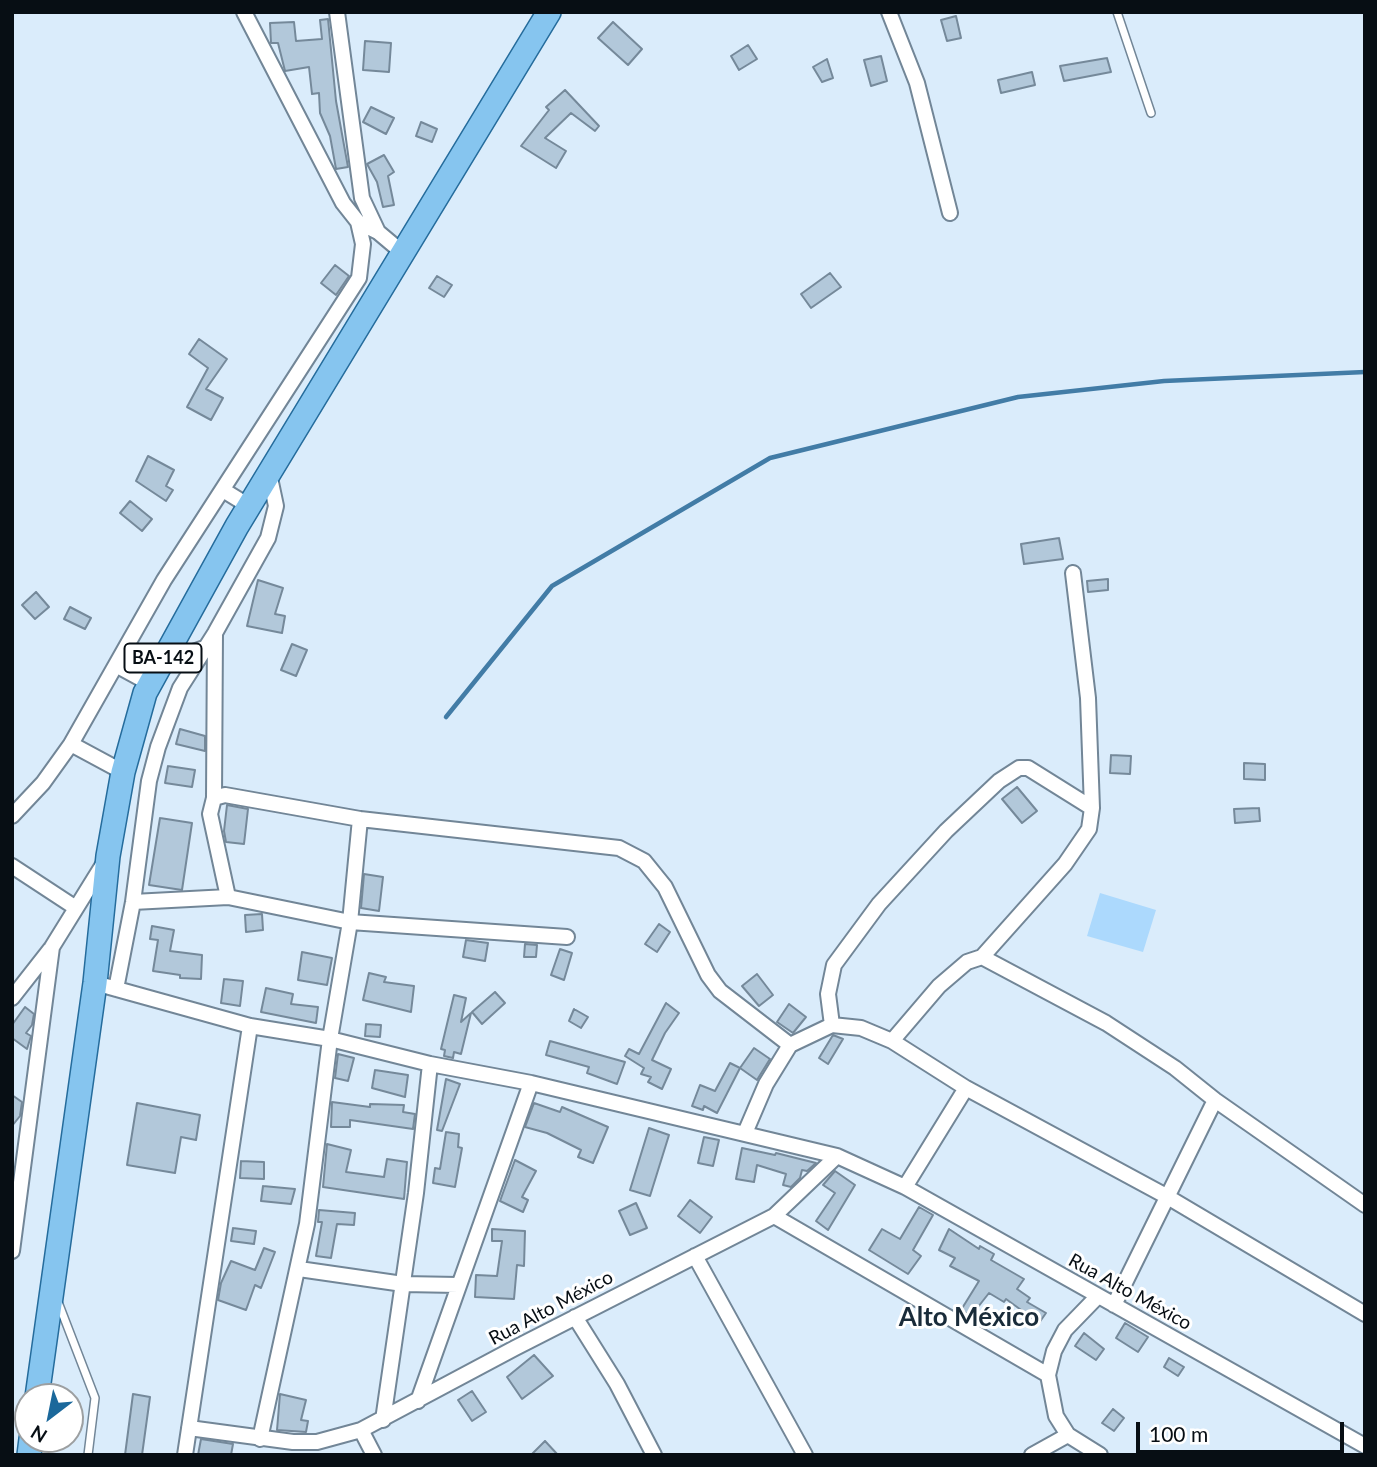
<!DOCTYPE html>
<html>
<head>
<meta charset="utf-8">
<style>
	body { margin:0 }
	#map { position:relative; width:1377px; height:1467px; overflow:hidden; background:#daecfb; font-family:Lato,sans-serif }
	canvas { display:block }
	.frame { position:absolute; inset:0; border:14px solid #070e14; pointer-events:none }
	.north { position:absolute; left:14px; top:1383px; width:70px; height:70px; box-sizing:border-box; background:#fff; border:2px solid #9c9fa1; border-radius:50%; rotate:212deg; font-size:19px; font-weight:700; line-height:28px; text-align:center; color:#070e14 }
	.north::after { content:''; display:block; margin:auto; width:24px; height:32px; background:#1b689b; clip-path:polygon(50% 0,100% 100%,50% 72%,0 100%) }
	.scale { position:absolute; left:1136px; top:1422px; width:208px; height:32px; box-sizing:border-box; border:4px solid #070e14; border-top:0; padding-left:9px; font-size:21px; line-height:24px; white-space:nowrap; color:#070e14; -webkit-text-stroke:5px #fff; paint-order:stroke }
</style>
</head>
<body>
<div id="map">
<canvas width="1377" height="1467"></canvas>
<div class="frame"></div>
<div class="north">N</div>
<div class="scale">100 m</div>
</div>
<script>
const ctx = document.querySelector('canvas').getContext('2d');
ctx.lineJoin = 'round';
function fillPath(path, color) { ctx.fillStyle = color; ctx.fill(path, 'evenodd'); }
const poly = rows => new Path2D(rows.map(r => 'M' + r).join(''));
function trace(path, color, width, dash) { ctx.strokeStyle = color; ctx.lineWidth = width; ctx.lineCap = dash ? 'butt' : 'round'; ctx.setLineDash(dash || []); ctx.stroke(path); }
function write(font, color, halo, rows, align = 'center') {
  ctx.font = font + ' Lato,sans-serif'; ctx.lineWidth = 6; ctx.setLineDash([]); ctx.textBaseline = 'middle'; ctx.strokeStyle = halo; ctx.fillStyle = color; for (const [text, x, y, turn = 0] of rows) {
    ctx.save(); ctx.translate(x, y); ctx.rotate((+turn || 0) * Math.PI / 180); ctx.textAlign = isNaN(turn) ? turn : align; if (halo) ctx.strokeText(text, 0, 0); ctx.fillText(text, 0, 0); ctx.restore();
  }
}
const green = poly([
	[1100,893,1156,910,1143,952,1087,936]
]);
const stream = poly([
	[446,717,552,586,770,458,1018,397,1164,381,1365,372]
]);
const building = poly([
	[956,16,961,38,947,41,941,20,956,16],
	[328,19,336,101,348,167,336,169,330,136,320,113,319,93,312,94,309,67,285,71,278,43,271,43,270,23,294,22,296,41,322,39,320,20,328,19],
	[613,22,642,49,628,65,598,38,613,22],
	[365,41,391,43,389,72,363,70,365,41],
	[748,45,757,59,739,70,731,56,748,45],
	[881,56,887,81,871,86,864,60,881,56],
	[1107,58,1111,72,1064,81,1060,66,1107,58],
	[827,59,833,78,822,82,813,67,827,59],
	[1032,72,1035,85,1001,93,998,80,1032,72],
	[565,90,599,126,595,131,571,113,545,138,566,151,556,168,521,146,549,110,546,107,565,90],
	[371,107,394,118,386,134,363,122,371,107],
	[421,122,437,129,432,142,416,136,421,122],
	[384,155,394,172,388,176,394,205,383,207,377,182,367,164,384,155],
	[335,265,349,276,336,295,321,283,335,265],
	[830,273,841,287,811,308,801,294,830,273],
	[437,276,452,285,444,297,429,288,437,276],
	[199,339,227,359,206,389,223,398,211,420,187,407,208,368,189,354,199,339],
	[148,456,174,470,166,486,173,490,166,501,136,481,148,456],
	[130,501,152,519,142,531,120,513,130,501],
	[1059,538,1063,559,1024,564,1021,544,1059,538],
	[1108,579,1108,590,1088,592,1087,581,1108,579],
	[258,580,283,588,275,614,285,616,282,633,247,626,258,580],
	[36,592,49,607,35,619,22,605,36,592],
	[70,607,91,618,85,629,64,619,70,607],
	[292,644,307,650,296,676,281,670,292,644],
	[180,729,205,736,205,751,176,744,180,729],
	[1111,755,1131,756,1130,774,1110,773,1111,755],
	[1244,763,1265,764,1265,780,1244,779,1244,763],
	[168,766,195,770,192,787,165,783,168,766],
	[1017,787,1037,811,1022,823,1002,799,1017,787],
	[227,805,248,809,244,844,226,842,224,831,227,805],
	[1259,808,1260,821,1235,823,1234,809,1259,808],
	[160,818,192,823,182,890,149,885,160,818],
	[364,874,383,877,379,911,361,908,364,874],
	[262,914,263,930,246,932,245,915,262,914],
	[659,924,670,932,657,952,645,944,659,924],
	[152,926,174,930,170,951,202,955,201,979,180,978,180,975,153,971,158,940,150,939,152,926],
	[466,940,488,943,485,961,463,957,466,940],
	[525,944,537,945,536,957,524,957,525,944],
	[560,949,572,953,564,980,551,975,560,949],
	[302,952,332,958,327,985,298,980,302,952],
	[369,973,386,977,384,982,414,986,411,1012,363,1000,369,973],
	[757,974,773,995,759,1006,742,986,757,974],
	[224,979,243,981,240,1006,221,1003,224,979],
	[266,988,293,994,291,1004,318,1007,316,1023,261,1012,266,988],
	[495,992,505,1003,482,1024,472,1012,495,992],
	[454,995,466,998,461,1022,471,1013,461,1054,454,1052,453,1058,444,1056,445,1050,441,1049,454,995],
	[666,1003,679,1013,665,1033,652,1060,671,1069,662,1089,648,1082,651,1077,641,1074,644,1068,625,1056,629,1049,639,1054,666,1003],
	[789,1004,806,1017,793,1033,777,1022,789,1004],
	[25,1007,34,1014,32,1025,26,1033,31,1036,27,1049,12,1038,12,1025,25,1007],
	[574,1009,588,1017,581,1028,569,1021,574,1009],
	[366,1024,381,1025,380,1037,365,1036,366,1024],
	[833,1035,843,1039,828,1064,819,1058,833,1035],
	[550,1041,625,1062,617,1084,587,1073,589,1067,546,1055,550,1041],
	[754,1048,770,1059,757,1080,740,1068,754,1048],
	[338,1054,354,1058,348,1081,335,1078,338,1054],
	[730,1063,740,1068,717,1113,704,1106,703,1110,692,1106,700,1085,715,1091,730,1063],
	[375,1070,408,1075,405,1097,372,1088,375,1070],
	[446,1079,460,1084,442,1131,437,1130,446,1079],
	[12,1095,22,1102,20,1116,12,1126,12,1095],
	[332,1102,370,1107,370,1104,404,1105,403,1112,415,1114,413,1129,350,1120,350,1127,331,1127,332,1102],
	[137,1103,200,1115,196,1140,181,1137,175,1173,127,1165,137,1103],
	[534,1103,560,1112,562,1107,608,1127,593,1163,578,1157,581,1150,547,1133,525,1127,534,1103],
	[649,1128,669,1135,650,1196,630,1190,649,1128],
	[446,1132,459,1134,458,1147,462,1148,455,1187,433,1183,435,1168,440,1169,446,1132],
	[704,1137,719,1140,713,1166,698,1163,704,1137],
	[327,1144,351,1150,346,1172,384,1177,387,1159,407,1162,404,1199,323,1187,327,1144],
	[742,1148,775,1155,776,1153,816,1163,807,1171,802,1170,800,1178,791,1187,783,1185,786,1174,757,1165,754,1182,736,1179,742,1148],
	[515,1160,536,1171,522,1197,528,1200,523,1212,500,1201,515,1160],
	[241,1161,264,1162,264,1179,240,1178,241,1161],
	[835,1171,855,1185,828,1230,816,1221,835,1193,823,1185,835,1171],
	[263,1186,295,1189,291,1204,261,1201,263,1186],
	[690,1200,712,1217,700,1233,678,1216,690,1200],
	[636,1203,647,1228,630,1235,619,1211,636,1203],
	[919,1207,933,1215,913,1250,921,1256,908,1274,869,1250,882,1229,900,1239,919,1207],
	[319,1210,355,1213,354,1225,337,1224,331,1258,316,1256,322,1222,318,1222,319,1210],
	[233,1228,256,1231,254,1244,231,1241,233,1228],
	[492,1229,525,1231,524,1266,517,1265,514,1299,475,1297,476,1275,497,1276,502,1241,492,1241,492,1229],
	[949,1229,979,1249,980,1246,994,1254,991,1260,1024,1279,1017,1289,1030,1298,1027,1302,1046,1313,1039,1323,1006,1299,1004,1302,989,1293,971,1316,961,1310,979,1281,950,1266,955,1258,939,1250,949,1229],
	[264,1248,275,1252,261,1288,255,1285,246,1310,218,1300,221,1283,231,1261,255,1270,264,1248],
	[1125,1323,1148,1337,1138,1352,1116,1338,1125,1323],
	[1084,1333,1104,1349,1096,1360,1075,1346,1084,1333],
	[534,1355,553,1376,522,1399,507,1377,534,1355],
	[1169,1358,1184,1367,1178,1376,1164,1367,1169,1358],
	[472,1391,486,1412,472,1421,458,1400,472,1391],
	[133,1394,150,1397,142,1455,125,1455,133,1394],
	[280,1394,306,1400,301,1420,308,1421,306,1432,277,1430,280,1394],
	[1113,1409,1124,1418,1114,1431,1102,1423,1113,1409],
	[201,1439,233,1444,231,1455,198,1455,201,1439],
	[545,1441,558,1455,531,1455,545,1441]
]);
const lane = poly([
	[1117,12,1151,113],
	[58,1302,95,1398,88,1455]
]);
const street = poly([
	[244,12,343,203,358,222,378,232],
	[337,12,362,198,378,232,403,253],
	[889,12,917,83,950,213],
	[223,490,249,506],
	[160,664,207,647],
	[116,665,149,683],
	[71,744,164,580,359,278,363,244,358,222],
	[214,798,215,633],
	[12,816,43,783,71,744,123,772],
	[12,866,76,908],
	[228,897,210,814,214,798,225,795,360,819,619,848,644,861,665,887,708,975,720,991,790,1045],
	[133,902,228,897,350,922,567,937],
	[982,957,1065,864,1089,829,1092,808,1088,698,1073,573],
	[95,983,250,1026,330,1039,430,1064,531,1083,837,1156,905,1187,1365,1446],
	[116,989,133,902,149,781,158,747,180,688,215,633,268,538,276,506,269,473],
	[12,998,52,947,104,863],
	[832,1025,828,994,834,965,879,904,946,831,999,781,1019,768,1028,768,1092,808],
	[892,1041,939,986,967,962,982,957,1106,1023,1175,1068,1215,1100,1365,1205],
	[745,1133,766,1084,790,1045,832,1025,861,1028,892,1041,966,1088,1166,1196,1365,1314],
	[905,1187,966,1088],
	[774,1216,1048,1375],
	[12,1251,52,947],
	[695,1256,805,1455],
	[299,1269,403,1284,458,1285],
	[1098,1296,1065,1330,1054,1351,1048,1375,1056,1416,1068,1435,1100,1455],
	[1114,1305,1215,1100],
	[575,1317,617,1384,654,1455],
	[418,1401,531,1083],
	[383,1420,416,1193,430,1064],
	[189,1428,293,1442,317,1442,361,1430,515,1348,774,1216,837,1156],
	[361,1430,374,1455],
	[260,1439,307,1224,330,1039,350,922,360,819],
	[185,1455,250,1026],
	[1032,1455,1068,1435]
]);
const primary = poly([
	[37,1397,95,983,108,856,123,772,145,693,237,526,549,12],
	[29,1455,31,1439]
]);
const shields = [
	[163,658,77]
];
const shieldNames = [
	["BA-142",163,658]
];
const streetNames = [
	["Rua Alto México",1130,1292,29],
	["Rua Alto México",551,1308,-28]
];
const districtNames = [
	["Alto México",969,1318]
];
fillPath(green, '#acd9fd');
trace(stream, '#427ca6', 4.5);
fillPath(building, '#b2c8da');
trace(building, '#75899a', 2);
trace(lane, '#728697', 10);
trace(street, '#728697', 18);
trace(primary, '#256c9c', 26);
trace(lane, '#fff', 7);
trace(street, '#fff', 14);
trace(primary, '#86c5ef', 23);
for (const [x, y, w] of shields) { const box = new Path2D(); box.roundRect(x - w / 2, y - 14.5, w, 29, 5); ctx.fillStyle = '#fff'; ctx.fill(box); trace(box, '#070e14', 2); }
write('bold 18px', '#070e14', null, shieldNames);
write('19px', '#070e14', '#fff', streetNames);
write('bold 26px', '#192b39', '#fff', districtNames);
</script>
</body>
</html>
